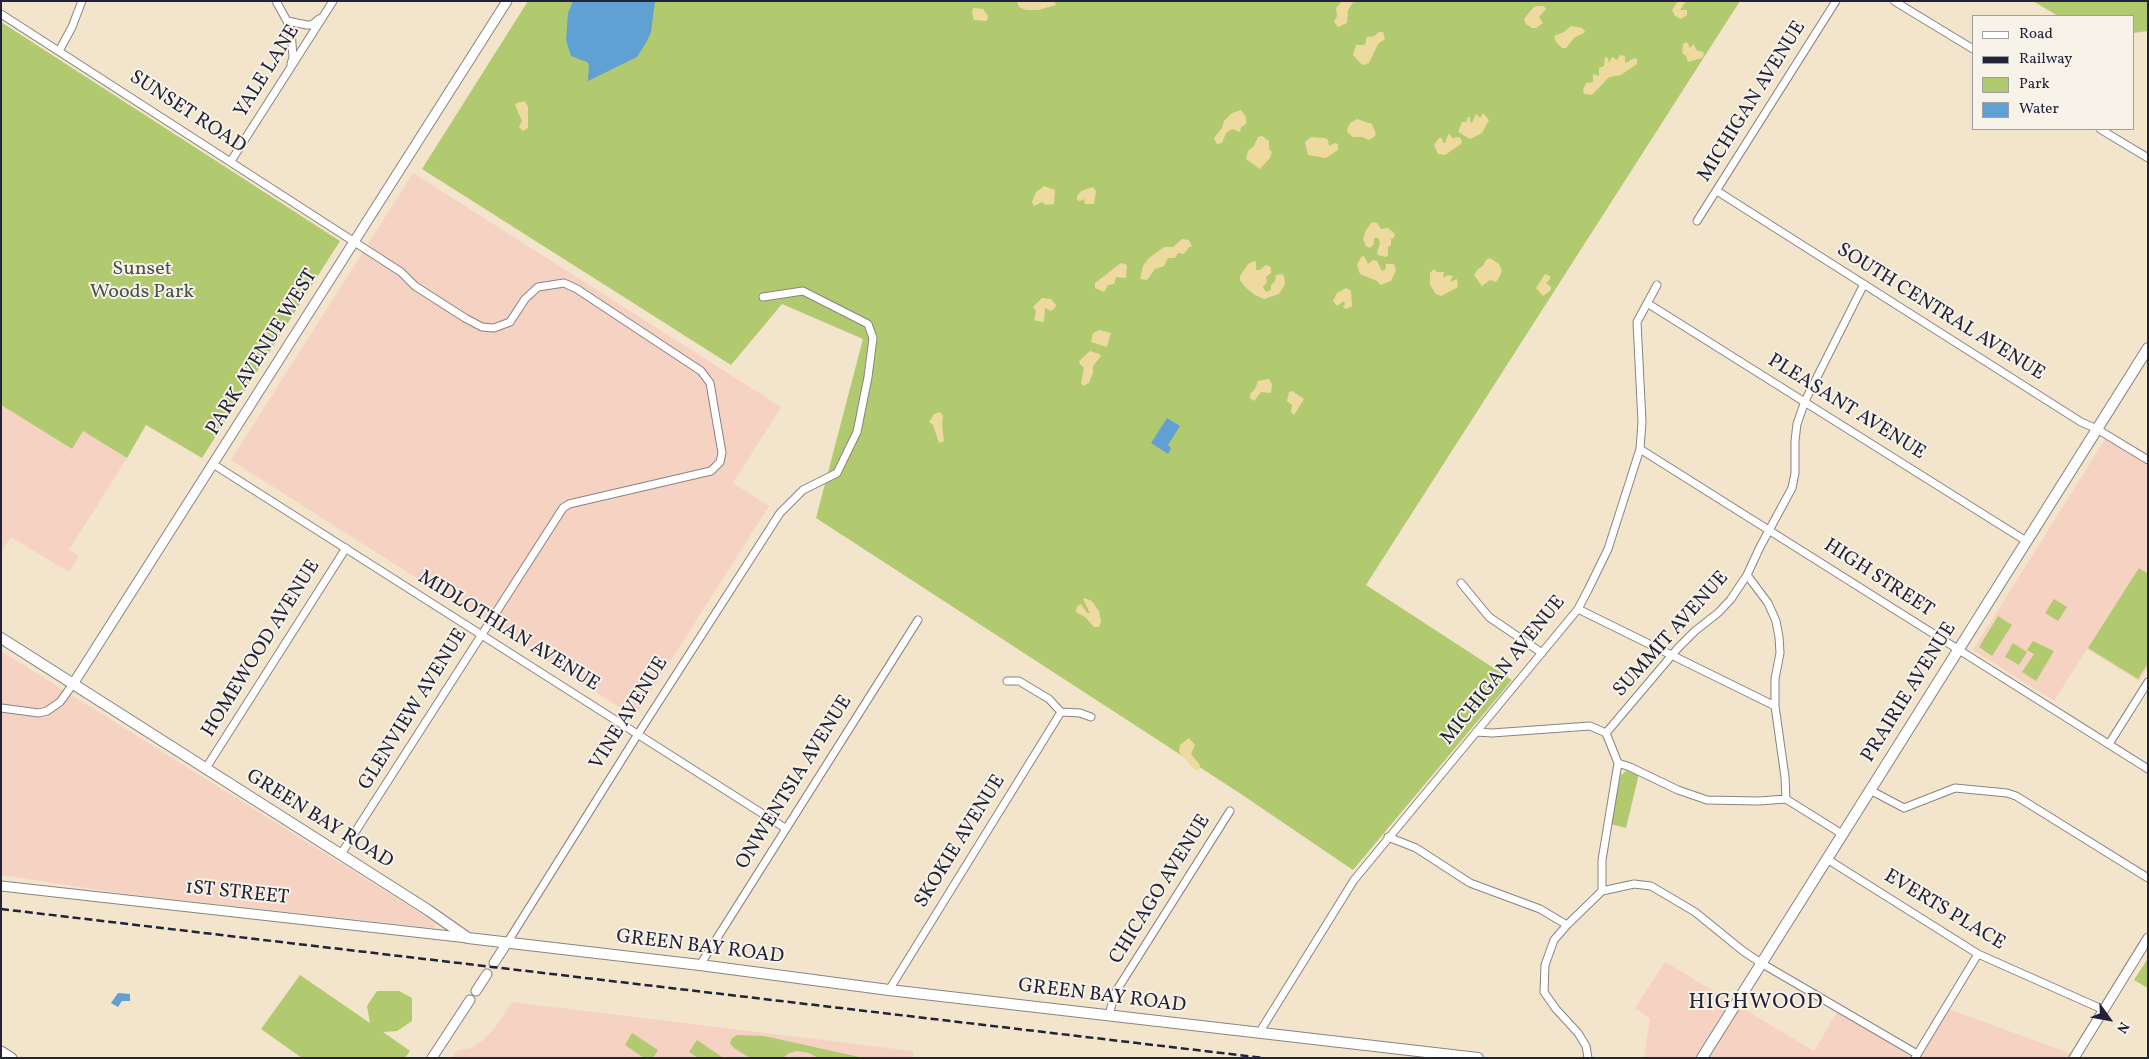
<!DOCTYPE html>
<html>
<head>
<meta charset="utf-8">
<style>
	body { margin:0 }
	#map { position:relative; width:2149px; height:1059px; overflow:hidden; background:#f3e4cc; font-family:Vollkorn,serif }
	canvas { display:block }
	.frame { position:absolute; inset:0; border:2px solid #22223b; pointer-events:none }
	.legend { position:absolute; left:1972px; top:15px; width:162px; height:115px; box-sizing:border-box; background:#f7f3e8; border:1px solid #a29fa3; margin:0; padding:6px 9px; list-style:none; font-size:15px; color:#22223b }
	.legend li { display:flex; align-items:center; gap:10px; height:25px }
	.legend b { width:25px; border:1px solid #a29fa3 }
	.north { position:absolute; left:2084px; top:994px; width:50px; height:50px; -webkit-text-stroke:4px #f7f3e8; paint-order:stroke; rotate:122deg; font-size:14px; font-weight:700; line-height:20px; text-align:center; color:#22223b }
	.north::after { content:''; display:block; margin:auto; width:18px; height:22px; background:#22223b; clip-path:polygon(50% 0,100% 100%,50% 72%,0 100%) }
</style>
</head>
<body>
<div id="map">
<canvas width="2149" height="1059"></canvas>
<div class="frame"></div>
<ul class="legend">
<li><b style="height:6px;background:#fff"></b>Road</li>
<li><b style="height:6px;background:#22223b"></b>Railway</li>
<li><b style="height:14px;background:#b2ca6f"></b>Park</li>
<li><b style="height:14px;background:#60a0d3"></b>Water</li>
</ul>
<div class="north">N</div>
</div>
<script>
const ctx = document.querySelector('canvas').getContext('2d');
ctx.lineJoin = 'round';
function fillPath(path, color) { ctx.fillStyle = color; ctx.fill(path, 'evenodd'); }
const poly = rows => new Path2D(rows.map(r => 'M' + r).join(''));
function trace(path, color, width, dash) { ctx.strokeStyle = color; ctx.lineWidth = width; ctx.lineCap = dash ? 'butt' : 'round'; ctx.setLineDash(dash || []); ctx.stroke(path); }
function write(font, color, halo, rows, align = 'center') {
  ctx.font = font + ' Vollkorn,serif'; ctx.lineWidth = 4; ctx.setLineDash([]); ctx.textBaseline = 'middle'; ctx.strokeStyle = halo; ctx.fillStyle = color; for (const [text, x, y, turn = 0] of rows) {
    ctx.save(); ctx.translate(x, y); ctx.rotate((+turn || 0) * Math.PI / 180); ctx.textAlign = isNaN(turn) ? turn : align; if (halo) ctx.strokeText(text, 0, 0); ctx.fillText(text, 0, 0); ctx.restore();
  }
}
const built = poly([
	[413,173,781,407,733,483,769,506,635,717,231,460],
	[2,406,71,449,83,431,127,458,69,550,79,556,69,572,11,537,1,551],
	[2106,438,2148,464,2148,668,2139,681,2087,649,2054,701,1973,650],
	[1,651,436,923,434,928,119,893,1,875],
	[1665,962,1814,1051,1838,1011,1919,1056,1948,1009,2083,1058,1644,1058,1650,1019,1635,1008],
	[512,1002,913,1051,914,1058,452,1058,458,1050,471,1048,482,1041,495,1028]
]);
const green = poly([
	[528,1,1740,1,1366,585,1512,680,1353,870,1241,794,816,518,863,339,782,304,731,365,422,169],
	[2033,1,2148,1,2148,31,2133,33,2133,16,2058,16],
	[1,22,340,241,202,458,146,425,127,458,83,431,72,449,1,405],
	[2139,568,2148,574,2148,663,2138,679,2088,648],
	[2054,599,2067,607,2058,621,2045,613],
	[1998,616,2012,625,1992,656,1979,647],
	[2033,641,2054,651,2036,681,2022,672,2034,654,2027,650],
	[2013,643,2027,652,2019,665,2005,657],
	[1626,771,1639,774,1626,828,1610,824,1621,775],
	[2147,960,2148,960,2148,988,2134,980],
	[300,975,370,1023,367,1006,377,991,399,991,412,998,412,1021,397,1031,383,1032,410,1051,405,1058,302,1058,261,1029],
	[632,1033,658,1050,653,1058,644,1058,625,1045],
	[737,1035,764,1036,864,1058,818,1058,809,1053,797,1051,789,1053,783,1058,750,1058,734,1048,730,1043,732,1038],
	[697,1040,722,1057,722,1058,698,1058,689,1052]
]);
const sand = poly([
	[1017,1,1054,1,1056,5,1038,10,1026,10,1019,7],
	[1342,1,1354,1,1348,10,1347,23,1338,27,1334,22,1337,16,1336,8],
	[1678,1,1686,1,1680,10,1687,10,1687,15,1681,19,1675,16,1672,10],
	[1536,6,1544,6,1546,9,1539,17,1543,23,1536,28,1532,28,1526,24,1524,19,1532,9],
	[973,8,983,9,988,16,987,21,974,20,972,13],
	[1571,26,1582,28,1585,31,1584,33,1575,37,1566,48,1562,48,1556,42,1554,36,1564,32],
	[1379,32,1383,32,1385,39,1378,44,1369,63,1364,65,1361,64,1353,55,1356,45,1365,45,1367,37,1374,36],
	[1687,42,1690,48,1694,44,1696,50,1703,52,1704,54,1702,58,1688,62,1686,56,1682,53,1683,44],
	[1620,55,1625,56,1625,63,1635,58,1637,59,1637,64,1621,75,1609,77,1592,95,1584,94,1583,90,1586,83,1593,82,1593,74,1599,76,1599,68,1604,66,1605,57,1608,58,1609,63,1612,57,1617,60],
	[525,101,528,107,528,128,523,131,519,127,522,121,515,105,517,103],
	[1241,110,1246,117,1246,124,1241,127,1240,132,1232,129,1226,133,1222,143,1217,144,1214,138,1222,128,1224,121,1232,113],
	[1483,113,1489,120,1482,133,1470,139,1458,132,1462,122,1466,122,1468,117,1470,117,1470,121,1472,123,1476,114,1480,118],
	[1357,119,1372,124,1376,134,1374,137,1369,140,1362,137,1353,137,1348,133,1347,130,1350,123],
	[1449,133,1452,138,1459,137,1462,140,1461,144,1445,155,1438,154,1434,145,1439,138,1442,138,1443,143,1445,143],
	[1262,136,1269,141,1269,149,1272,152,1270,158,1260,169,1246,159,1248,151,1254,146,1258,137],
	[1311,137,1325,138,1328,140,1329,146,1335,143,1338,144,1338,150,1326,158,1308,155,1305,142],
	[1044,186,1055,190,1054,204,1046,205,1042,202,1034,206,1032,202,1036,192],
	[1093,187,1096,191,1094,204,1085,204,1084,199,1080,201,1077,200,1077,196,1081,191],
	[1372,222,1377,223,1381,229,1388,228,1395,234,1394,238,1391,239,1391,245,1388,247,1388,255,1386,257,1378,255,1377,253,1380,243,1378,238,1374,238,1374,244,1370,248,1366,246,1363,239,1366,230],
	[1182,239,1189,240,1192,247,1189,247,1184,254,1178,253,1175,258,1168,258,1164,266,1155,269,1147,280,1140,279,1143,266,1149,258,1164,247,1173,247],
	[1364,256,1368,264,1373,260,1377,261,1382,271,1385,270,1386,264,1394,264,1396,270,1391,281,1381,285,1377,281,1360,274,1357,265,1361,257],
	[1490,258,1499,264,1502,271,1500,276,1496,282,1490,280,1482,286,1474,275,1478,269,1483,266,1486,260],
	[1254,261,1256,262,1256,270,1260,270,1266,265,1271,267,1271,273,1266,277,1267,282,1263,287,1266,292,1271,290,1271,285,1275,281,1276,275,1282,274,1284,276,1285,284,1279,294,1264,299,1255,295,1245,287,1240,280,1240,276,1248,264],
	[1121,263,1127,265,1126,278,1116,277,1114,284,1108,285,1104,292,1095,288,1095,283],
	[1434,269,1437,272,1444,272,1443,278,1448,275,1453,276,1450,282,1457,279,1458,287,1441,296,1436,294,1430,285,1430,273],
	[1545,274,1550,276,1550,279,1546,283,1551,287,1551,290,1543,296,1536,288],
	[1346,288,1351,291,1352,306,1346,309,1343,307,1345,304,1344,301,1337,306,1333,301,1337,293],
	[1042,298,1051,299,1056,305,1055,308,1051,311,1045,308,1044,321,1042,322,1034,320,1036,311,1033,307],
	[1099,330,1111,333,1107,347,1091,342,1093,333],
	[1090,351,1099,354,1101,356,1093,366,1093,373,1089,383,1083,386,1081,383,1084,368,1080,364,1079,361],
	[1269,379,1272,384,1271,393,1261,392,1254,401,1250,398,1250,394,1255,389,1258,381],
	[1292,391,1304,399,1294,415,1291,412,1292,405,1287,401,1289,392],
	[940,412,943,416,942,425,944,441,939,443,933,425,929,422,934,414],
	[1084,598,1092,601,1099,611,1101,622,1099,627,1094,627,1085,617,1076,612,1077,606,1081,604,1087,613,1090,613,1083,599],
	[1189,738,1195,745,1191,754,1200,765,1199,771,1194,769,1179,752,1180,745]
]);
const water = poly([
	[573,1,655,1,651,32,647,41,637,57,588,81,589,65,587,62,571,56,566,40,568,13],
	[1167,418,1180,426,1168,445,1171,448,1168,454,1151,443],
	[118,993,130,994,130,1001,122,1001,118,1007,111,1003]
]);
const minor = poly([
	[276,1,287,21,307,25,312,25,319,19],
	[1894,1,1973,49],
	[1,14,401,272,415,286,465,318,482,327,494,328,510,322,525,299,538,287,564,283,577,289,701,371,710,383,722,453,720,462,711,471,569,504,563,508,341,854],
	[287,21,291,31,293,57,291,64],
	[59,51,72,27,82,1],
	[2100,129,2148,158],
	[231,161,333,1],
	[1717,191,2081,422,2097,429,2148,460],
	[1697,221,1836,1],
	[1647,303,2026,541],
	[1640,449,2148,769],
	[213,464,785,828],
	[1747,575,1768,603,1776,621,1779,637,1780,653,1775,679,1775,706,1785,777,1786,799],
	[1461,583,1489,617,1542,653],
	[1578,609,1775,706],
	[1007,681,1019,681,1049,699,1061,712],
	[1,708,39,713,47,711,60,702,73,684],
	[1061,712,1080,713,1091,717],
	[1476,732,1492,733,1590,726,1606,733,1618,763],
	[1606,733,1678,648,1695,631,1719,612,1731,599,1747,575,1760,547,1792,488,1795,473,1795,441,1797,424,1805,401,1864,284],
	[2109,744,2148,682],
	[206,768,346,548],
	[1870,790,1904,808,1955,788,2007,793,2016,796,2148,878],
	[1388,837,1416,848,1470,883,1540,909,1567,925],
	[1827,859,1978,954,2104,1010],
	[1602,891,1634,884,1651,886,1695,912,1743,951,1761,963,1917,1054],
	[507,943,638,734,780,513,803,490,837,473,857,432,868,377,873,338,868,324,803,291,763,297],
	[700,965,918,620],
	[889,990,1061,712],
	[1109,1015,1115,993,1230,811],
	[1259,1033,1354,880,1578,609,1588,590,1608,549,1640,449,1642,422,1637,322,1657,285],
	[1588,1058,1586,1046,1578,1033,1556,1009,1544,992,1545,965,1554,940,1567,925,1602,891,1602,860,1618,763,1630,767,1678,790,1707,800,1759,801,1786,799,1842,834],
	[1915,1058,1978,954]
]);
const tertiary = poly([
	[73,684,507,1],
	[1,886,468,938],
	[494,963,507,943],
	[476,991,487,974],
	[1,1051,12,1058],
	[432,1058,470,1000],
	[2074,1058,2148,938]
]);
const secondary = poly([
	[1,638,428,910,468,938,700,965,889,990,1478,1058],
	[1702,1058,2148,348]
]);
const rail = poly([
	[1,909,1264,1058]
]);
const streetNames = [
	["YALE LANE",268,72,-58],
	["MICHIGAN AVENUE",1753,102,-58],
	["SUNSET ROAD",187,113,33],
	["SOUTH CENTRAL AVENUE",1940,313,32],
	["PARK AVENUE WEST",263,353,-58],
	["PLEASANT AVENUE",1846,408,32],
	["HIGH STREET",1878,579,33],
	["MIDLOTHIAN AVENUE",508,632,32],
	["SUMMIT AVENUE",1672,635,-48],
	["HOMEWOOD AVENUE",262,649,-58],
	["MICHIGAN AVENUE",1504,671,-51],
	["PRAIRIE AVENUE",1910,693,-58],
	["GLENVIEW AVENUE",414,710,-58],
	["VINE AVENUE",630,714,-58],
	["ONWENTSIA AVENUE",795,783,-58],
	["GREEN BAY ROAD",319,820,32],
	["SKOKIE AVENUE",961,842,-58],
	["CHICAGO AVENUE",1161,890,-58],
	["1ST STREET",237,894,6],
	["EVERTS PLACE",1944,911,31],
	["GREEN BAY ROAD",700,948,7],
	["GREEN BAY ROAD",1102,997,7]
];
const parkNames = [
	["Sunset",142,270],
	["Woods Park",142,293]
];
const quarterNames = [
	["HIGHWOOD",1756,1004]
];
fillPath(built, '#f5d2c2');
fillPath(green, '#b2ca6f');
fillPath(sand, '#eeda9e');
fillPath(water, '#60a0d3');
trace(minor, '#8a8384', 9);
trace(tertiary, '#8a8384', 11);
trace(secondary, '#8a8384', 12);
trace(minor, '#fff', 7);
trace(tertiary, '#fff', 9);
trace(secondary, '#fff', 10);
trace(rail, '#22223b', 2.5, [8, 4]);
write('20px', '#22223b', '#f7f3e8', streetNames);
write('20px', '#4d544b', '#f7f3e8', parkNames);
ctx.letterSpacing = '1px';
write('22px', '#22223b', '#f7f3e8', quarterNames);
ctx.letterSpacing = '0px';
</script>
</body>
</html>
